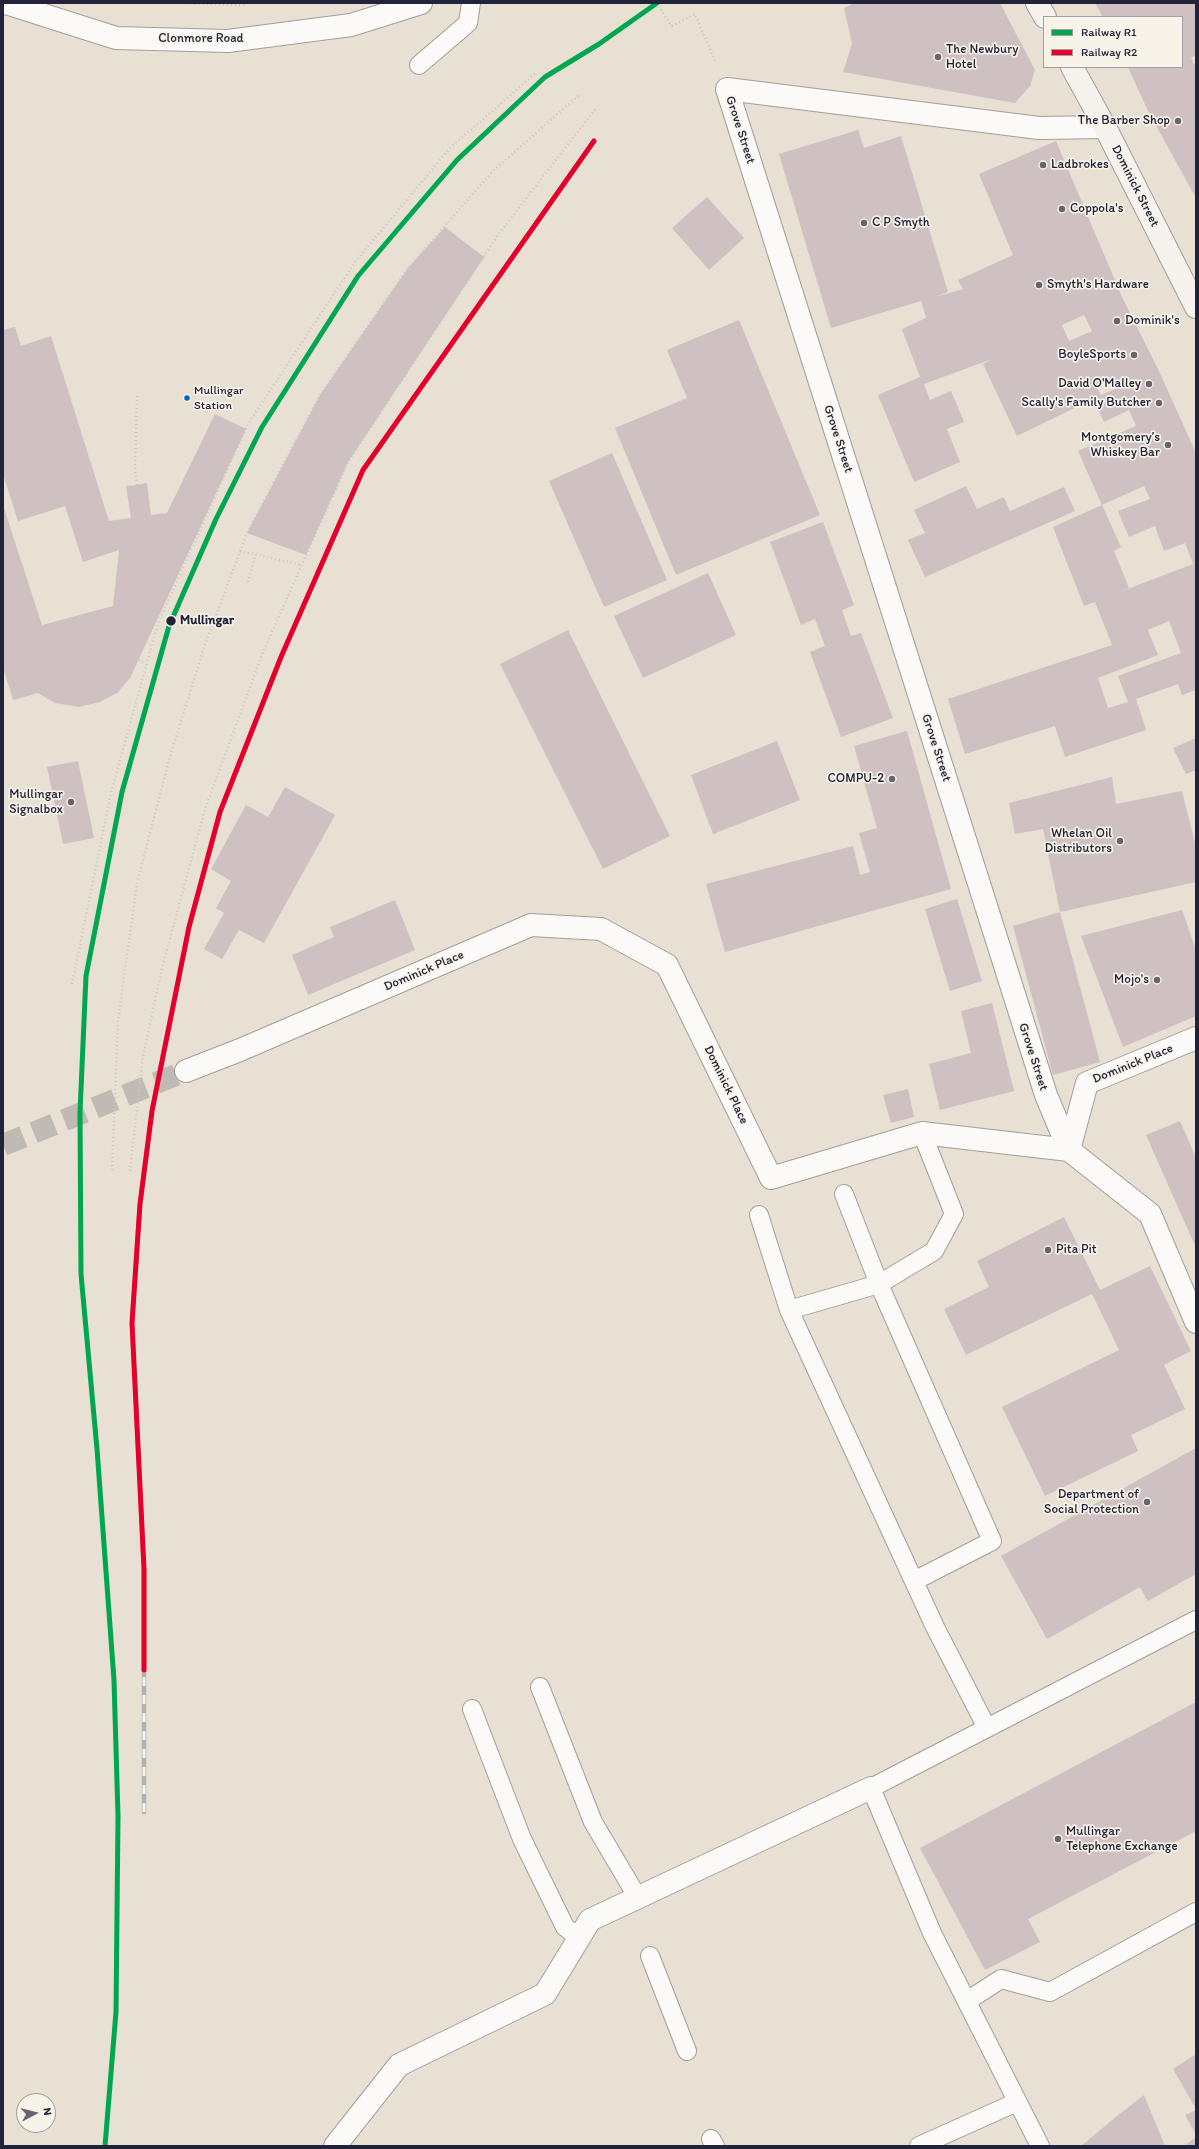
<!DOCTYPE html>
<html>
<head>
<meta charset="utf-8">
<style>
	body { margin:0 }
	#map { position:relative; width:1199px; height:2149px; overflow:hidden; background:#e8e0d2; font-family:Itim,sans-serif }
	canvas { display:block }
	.frame { position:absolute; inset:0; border:4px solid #22223b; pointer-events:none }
	.legend { position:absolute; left:1043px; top:16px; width:140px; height:52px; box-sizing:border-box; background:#f7f3e8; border:1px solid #a29fa3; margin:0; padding:5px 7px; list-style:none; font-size:12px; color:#22223b }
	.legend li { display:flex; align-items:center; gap:8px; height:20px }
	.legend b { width:20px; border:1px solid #a29fa3 }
	.north { position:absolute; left:16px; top:2093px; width:40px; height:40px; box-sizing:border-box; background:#f7f3e8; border:1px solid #a29fa3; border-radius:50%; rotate:83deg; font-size:11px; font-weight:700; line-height:16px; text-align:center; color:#22223b }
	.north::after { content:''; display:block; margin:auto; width:14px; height:18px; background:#676470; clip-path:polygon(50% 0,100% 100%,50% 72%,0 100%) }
</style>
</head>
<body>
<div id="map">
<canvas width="1199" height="2149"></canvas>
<div class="frame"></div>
<ul class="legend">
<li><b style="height:5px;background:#00a651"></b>Railway R1</li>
<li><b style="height:5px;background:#e4002b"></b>Railway R2</li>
</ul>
<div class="north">N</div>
</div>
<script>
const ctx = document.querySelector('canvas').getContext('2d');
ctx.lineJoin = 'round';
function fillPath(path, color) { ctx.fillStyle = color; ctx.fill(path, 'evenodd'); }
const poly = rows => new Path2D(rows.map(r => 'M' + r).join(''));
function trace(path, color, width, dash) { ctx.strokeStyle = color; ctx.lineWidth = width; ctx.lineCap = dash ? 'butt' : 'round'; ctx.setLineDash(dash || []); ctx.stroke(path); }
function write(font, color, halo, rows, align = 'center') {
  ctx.font = font + ' Itim,sans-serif'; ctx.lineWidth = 3.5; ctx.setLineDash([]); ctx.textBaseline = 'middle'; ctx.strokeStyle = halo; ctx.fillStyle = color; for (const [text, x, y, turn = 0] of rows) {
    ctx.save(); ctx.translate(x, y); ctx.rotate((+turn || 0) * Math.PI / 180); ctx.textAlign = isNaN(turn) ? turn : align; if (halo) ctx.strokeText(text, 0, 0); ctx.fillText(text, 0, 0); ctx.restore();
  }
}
const building = poly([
	[855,3,1000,3,1035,70,1030,86,1015,103,843,72,852,44,844,8],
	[1095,3,1196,3,1196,55,1191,58,1196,67,1196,198,1148,111,1128,67,1182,67,1182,17,1103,17],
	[858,130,864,148,901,136,948,292,935,297,963,289,958,280,1013,255,979,174,1056,141,1122,297,1158,369,1196,453,1196,690,1182,695,1178,684,1136,699,1146,730,1065,757,1055,726,965,754,948,699,1112,645,1095,602,1084,606,1053,527,1102,505,1078,451,1136,426,1129,410,1104,422,1093,399,1017,436,983,364,992,359,924,384,930,400,951,391,964,422,947,429,960,462,914,482,878,395,920,377,902,329,926,318,921,301,831,328,779,154],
	[1084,315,1092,331,1069,341,1062,325],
	[1110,379,1115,389,1101,395,1096,385],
	[1144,486,1150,499,1118,511,1129,537,1155,526,1164,551,1185,543,1193,564,1112,595,1129,588,1114,551,1121,547,1102,505],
	[1169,621,1181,653,1118,676,1128,702,1108,708,1098,678,1158,655,1148,630],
	[707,197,744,238,709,270,672,228],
	[445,227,484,257,348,462,306,555,247,533,320,395,408,268],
	[739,320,820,515,676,575,615,428,687,398,667,350],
	[15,327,21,346,51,336,109,521,131,518,126,486,137,485,147,483,151,515,167,513,215,414,246,429,130,678,117,693,100,702,79,707,55,703,38,693,13,700,3,667,3,505,42,625,113,606,119,550,83,562,65,506,18,521,3,474,3,330],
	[612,453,667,580,604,607,549,481],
	[966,486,977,509,1004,497,1010,511,1064,487,1075,511,925,577,908,540,925,533,914,510],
	[823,522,854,605,842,610,851,636,861,633,893,718,841,737,810,652,825,646,815,619,801,625,770,542],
	[708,573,736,635,643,678,614,616],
	[568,630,670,836,603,869,500,664],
	[907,731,951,889,725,952,706,884,853,846,860,875,870,872,859,833,877,828,854,746],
	[1196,738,1196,770,1186,774,1173,748],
	[777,741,800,800,713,834,691,775],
	[78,761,94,838,63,844,47,767],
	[1112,777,1116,804,1182,791,1196,847,1196,882,1060,912,1100,1062,1053,1075,1013,926,1060,912,1043,829,1015,834,1009,803],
	[285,787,335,815,264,943,239,930,222,959,204,949,224,913,216,908,231,881,211,869,246,805,268,817],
	[957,899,982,981,950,991,925,909],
	[395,900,415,950,308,995,292,955,334,937,330,927],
	[1182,910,1196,950,1196,1016,1123,1047,1081,936],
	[992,1003,1014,1091,940,1110,929,1064,971,1053,961,1011],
	[908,1089,914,1117,891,1123,883,1095],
	[1180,1121,1196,1158,1196,1248,1146,1135],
	[1064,1217,1100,1290,1150,1266,1191,1351,1164,1365,1185,1409,1131,1435,1138,1451,1045,1496,1002,1407,1119,1350,1092,1294,966,1355,944,1309,989,1287,977,1261],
	[1196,1448,1196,1574,1148,1601,1140,1587,1047,1639,1001,1556],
	[1196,1702,1196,1831,1028,1919,1040,1942,985,1970,920,1848],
	[1196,2054,1196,2109,1173,2069],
	[1144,2095,1165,2146,1081,2146,1122,2112],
	[1196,2110,1196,2135,1185,2115],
	[1196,2137,1196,2146,1184,2146]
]);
const minorTunnel = poly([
	[3,1145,186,1071]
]);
const path = poly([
	[179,3,246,5],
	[656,3,672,26,695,14,715,61],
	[137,396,135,472,137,485],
	[175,550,165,573,177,579],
	[240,551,302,565],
	[248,582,255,556],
	[139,660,146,665],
	[72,984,111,793,158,623,248,424,355,262,450,148,537,72],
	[112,1170,118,1021,137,883,169,760,204,647,247,533,320,395,408,268,493,171,579,95],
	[130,1171,143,1056,162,968,205,809,263,652,348,462,498,235,596,108]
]);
const service = poly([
	[419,65,468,23,471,3],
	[844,1194,879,1284,992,1541,914,1581],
	[759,1215,789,1310,935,1627,987,1728],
	[789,1310,879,1284,934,1251,954,1214,922,1133],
	[540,1687,593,1822,638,1898],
	[472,1709,522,1839,565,1927,579,1938],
	[650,1956,687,2051],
	[967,2001,1001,1979,1050,1992,1196,1912],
	[711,2139,715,2146],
	[919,2146,1017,2102],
	[1040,2146,932,1933,871,1788,1196,1620]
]);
const minor = poly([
	[1105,127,1039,128,727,89,1046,1095,1069,1150,1150,1214,1196,1322],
	[186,1071,240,1050,531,925,601,929,667,965,771,1178,922,1133,1069,1150],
	[1069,1150,1087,1083,1196,1038],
	[335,2146,399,2065,545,1994,590,1920,871,1788]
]);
const tertiary = poly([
	[6,3,116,38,228,41,351,25,421,3]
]);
const secondary = poly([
	[1037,3,1045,17],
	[1072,67,1105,127,1196,307]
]);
const rail = poly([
	[144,1812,144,1569,132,1323,140,1204,152,1111,189,927,220,812,281,657,363,470,594,141]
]);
const rail1 = poly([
	[105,2146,116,2012,118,1816,114,1680,97,1449,81,1274,80,1112,86,976,122,792,169,626,216,519,262,427,358,276,457,160,545,77,599,44,657,3]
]);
const rail2 = poly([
	[144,1670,144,1569,132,1323,140,1204,152,1111,189,927,220,812,281,657,363,470,594,141]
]);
const markers = [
	[938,57,4,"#676470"],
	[1178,121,4,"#676470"],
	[1043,165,4,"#676470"],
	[1062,209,4,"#676470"],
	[864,223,4,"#676470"],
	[1039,285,4,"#676470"],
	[1117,321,4,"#676470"],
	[1134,355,4,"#676470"],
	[1149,384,4,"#676470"],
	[187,398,3.5,"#0065bd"],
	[1159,403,4,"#676470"],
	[1168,445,4,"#676470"],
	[171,621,5.5,"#22223b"],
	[892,779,4,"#676470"],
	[71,802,4,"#676470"],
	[1120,841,4,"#676470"],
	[1157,980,4,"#676470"],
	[1048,1250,4,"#676470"],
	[1147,1502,4,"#676470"],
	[1058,1839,4,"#676470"]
];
const busNames = [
	["Mullingar",194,391],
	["Station",194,406]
];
const streetNames = [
	["Clonmore Road",201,39],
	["Grove Street",740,130,72],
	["Dominick Street",1135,186,63],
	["Grove Street",838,439,72],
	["Grove Street",936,748,72],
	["Dominick Place",424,971,-23],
	["Grove Street",1033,1057,72],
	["Dominick Place",1133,1064,-22],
	["Dominick Place",726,1085,64]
];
const poiNames = [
	["The Newbury",946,50,"left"],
	["Hotel",946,65,"left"],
	["The Barber Shop",1170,121],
	["Ladbrokes",1051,165,"left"],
	["Coppola's",1070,209,"left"],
	["C P Smyth",872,223,"left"],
	["Smyth's Hardware",1047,285,"left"],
	["Dominik's",1125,321,"left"],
	["BoyleSports",1126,355],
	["David O'Malley",1141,384],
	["Scally's Family Butcher",1151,403],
	["Montgomery’s",1160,438],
	["Whiskey Bar",1160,453],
	["COMPU-2",884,779],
	["Mullingar",63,795],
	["Signalbox",63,810],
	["Whelan Oil",1112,834],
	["Distributors",1112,849],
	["Mojo's",1149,980],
	["Pita Pit",1056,1250,"left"],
	["Department of",1139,1495],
	["Social Protection",1139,1510],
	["Mullingar",1066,1832,"left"],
	["Telephone Exchange",1066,1847,"left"]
];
const stopNames = [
	["Mullingar",180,621]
];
fillPath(building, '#cfc0c1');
trace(minorTunnel, '#c0bab4', 22, [22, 11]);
trace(service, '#a39e99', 20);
trace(minor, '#a39e99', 24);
trace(tertiary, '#a39e99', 24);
trace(secondary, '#a39e99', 24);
trace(path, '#c9c7c6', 2.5, [1, 3]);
trace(service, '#fcfaf8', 18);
trace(minor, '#fcfaf8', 22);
trace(tertiary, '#fcfaf8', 22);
trace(secondary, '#f6f2ee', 22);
trace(rail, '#b3b2b3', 4.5);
trace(rail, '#f7f3e8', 3, [9]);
trace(rail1, '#00a651', 5);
trace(rail2, '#e4002b', 5);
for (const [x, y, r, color] of markers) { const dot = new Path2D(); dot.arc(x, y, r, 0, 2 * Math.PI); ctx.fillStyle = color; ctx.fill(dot); trace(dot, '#f7f3e8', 1.5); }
write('12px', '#22223b', '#f7f3e8', busNames, 'left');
write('13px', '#22223b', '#f7f3e8', streetNames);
write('13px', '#22223b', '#f7f3e8', poiNames, 'right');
write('bold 13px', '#22223b', '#f7f3e8', stopNames, 'left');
</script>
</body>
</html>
